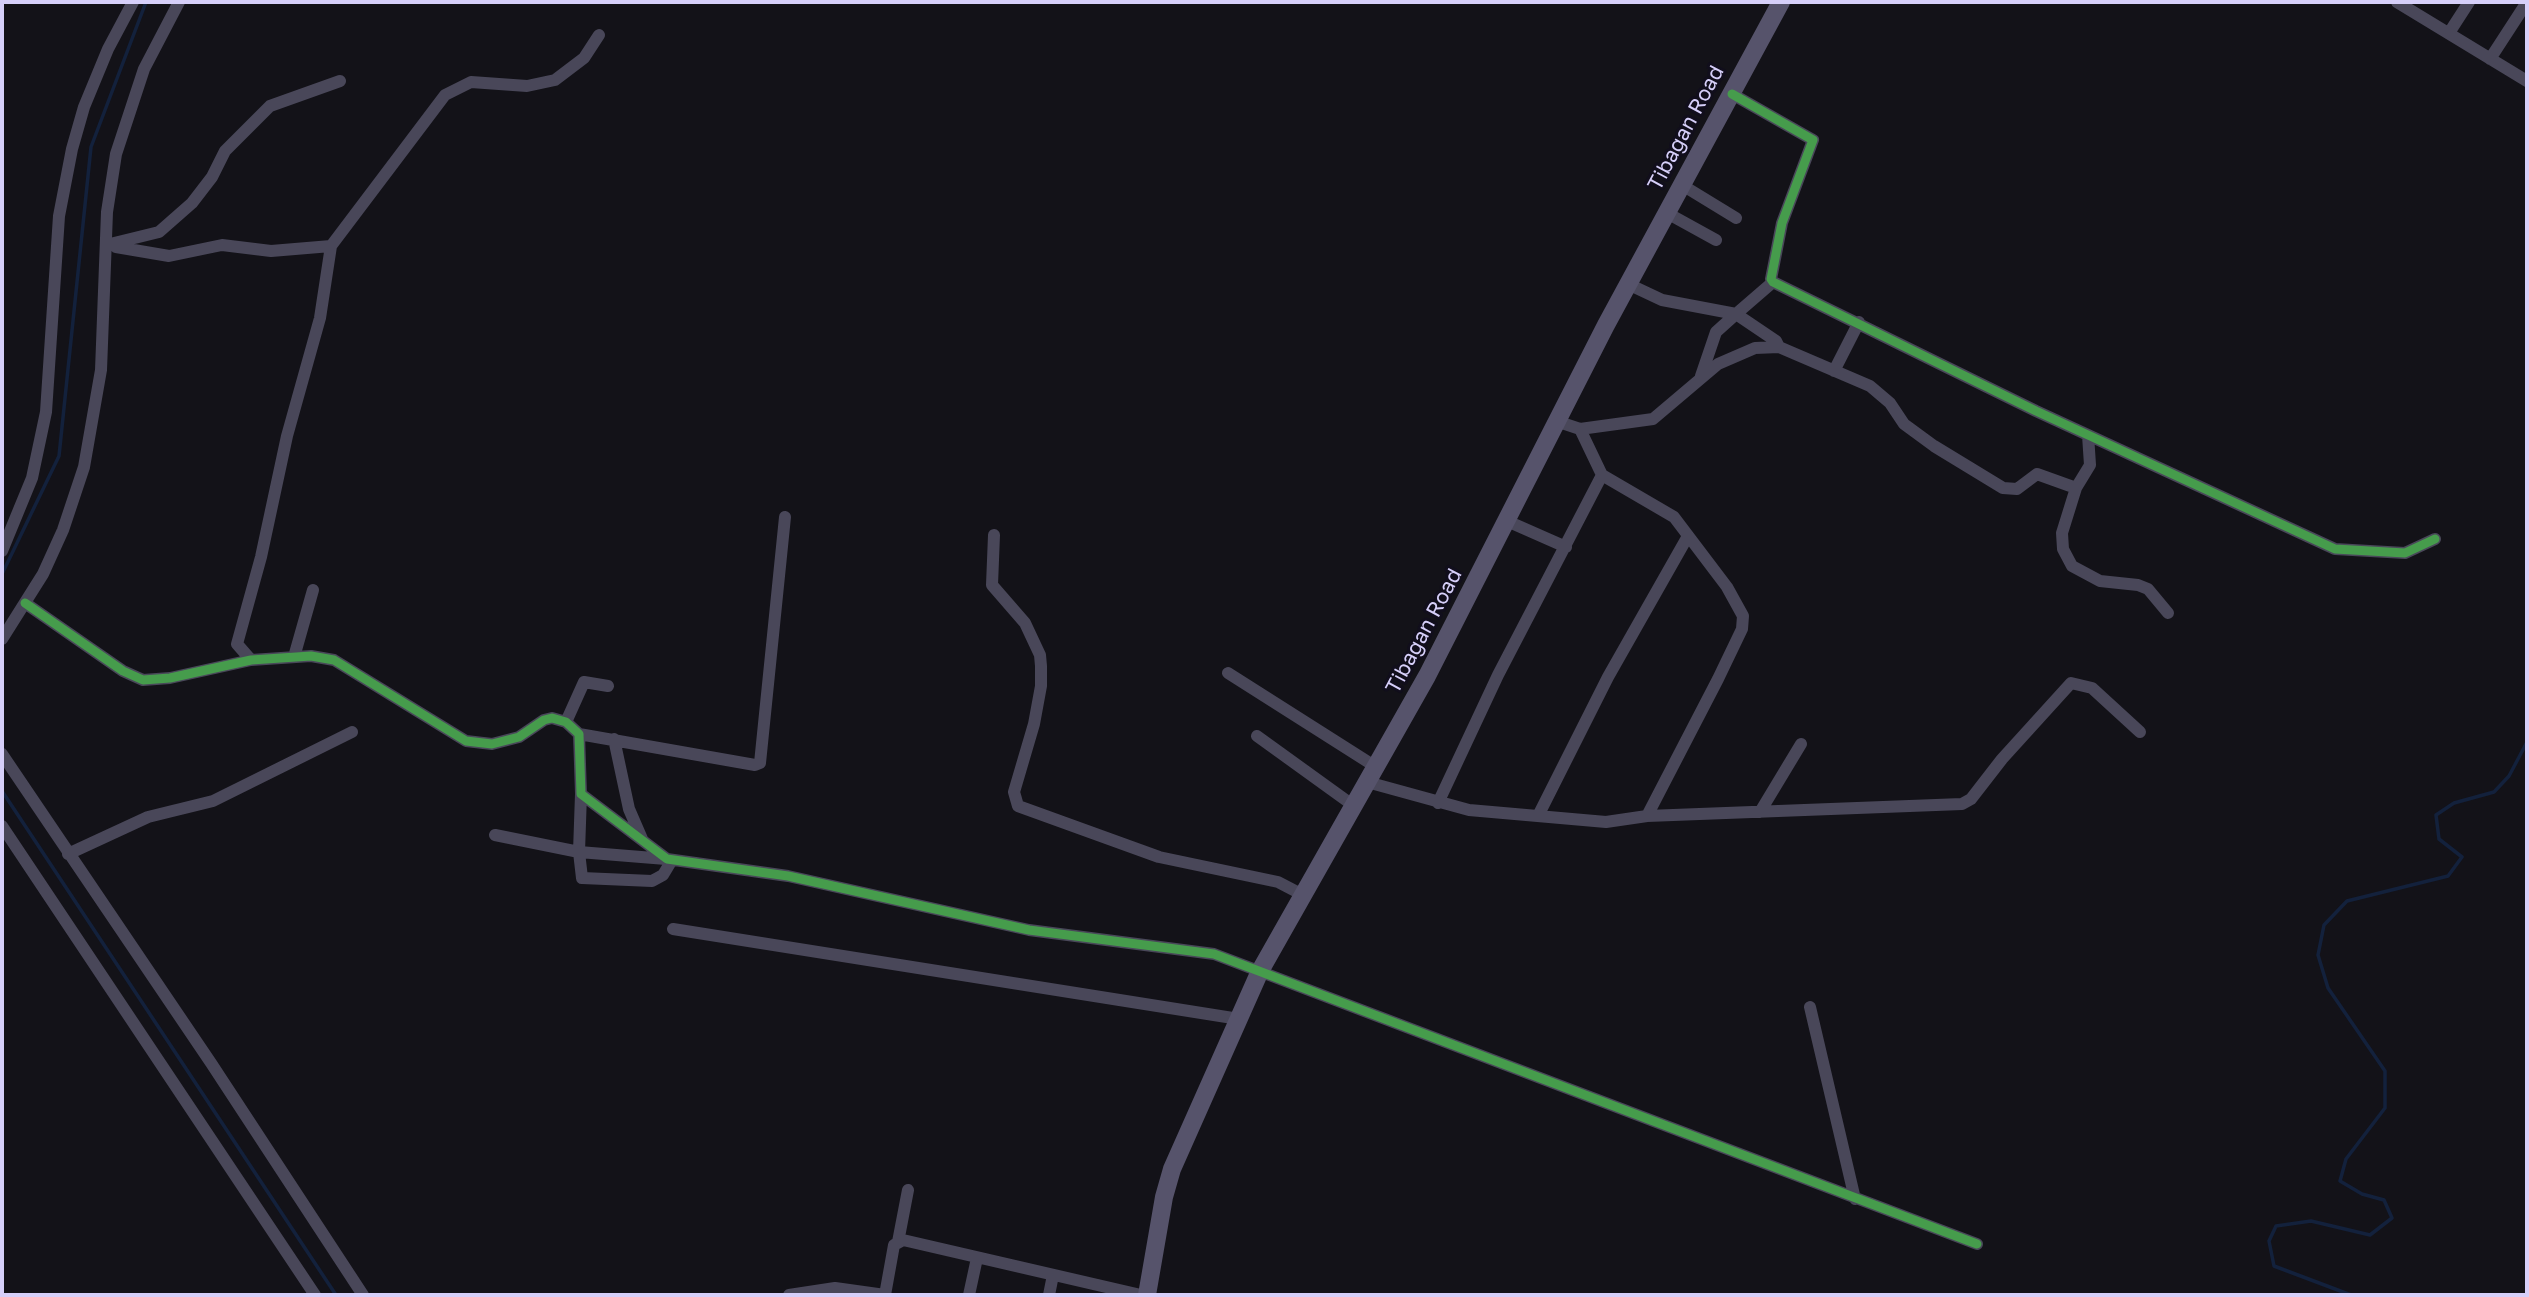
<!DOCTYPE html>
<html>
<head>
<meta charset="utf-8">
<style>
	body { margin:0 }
	#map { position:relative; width:2529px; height:1297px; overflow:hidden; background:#131218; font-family:"Golos Text",sans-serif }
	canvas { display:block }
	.frame { position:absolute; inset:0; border:4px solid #d6cff9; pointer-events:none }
</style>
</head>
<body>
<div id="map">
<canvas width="2529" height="1297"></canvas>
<div class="frame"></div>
</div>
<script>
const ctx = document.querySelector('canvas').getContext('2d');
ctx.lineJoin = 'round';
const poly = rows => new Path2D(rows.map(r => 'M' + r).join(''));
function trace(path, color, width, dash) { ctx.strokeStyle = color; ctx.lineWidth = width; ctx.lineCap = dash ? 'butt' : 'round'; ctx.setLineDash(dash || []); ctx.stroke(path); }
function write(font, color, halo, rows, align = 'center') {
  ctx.font = font + ' "Golos Text",sans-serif'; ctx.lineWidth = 6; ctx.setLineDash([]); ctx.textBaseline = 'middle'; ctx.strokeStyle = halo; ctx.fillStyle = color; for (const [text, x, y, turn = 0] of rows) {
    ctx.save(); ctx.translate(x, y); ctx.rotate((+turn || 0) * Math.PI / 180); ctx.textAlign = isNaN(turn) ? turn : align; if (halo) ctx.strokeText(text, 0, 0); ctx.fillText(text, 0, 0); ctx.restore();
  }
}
const stream = poly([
	[2,574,59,456,91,147,146,2],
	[2,791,336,1295],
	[2351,1295,2274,1266,2269,1241,2276,1226,2311,1221,2370,1235,2392,1218,2384,1200,2362,1194,2340,1181,2346,1159,2385,1108,2385,1071,2328,988,2318,955,2324,925,2347,901,2448,876,2462,857,2439,839,2436,815,2454,803,2494,792,2509,776,2527,742]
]);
const street = poly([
	[2397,2,2527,81],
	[2449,33,2469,2],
	[2490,59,2527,2],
	[1732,94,1813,140,1782,223,1771,279,1773,282,2036,411,2335,549,2405,553,2435,539],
	[1682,185,1736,218],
	[1667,213,1716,240],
	[106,245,159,232,192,203,212,177,225,151,270,106,340,81],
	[116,247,169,256,222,245,271,251,331,246],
	[1628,284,1662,300,1736,314,1773,282],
	[1834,371,1859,322],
	[1701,376,1716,332,1736,314,1776,341,1779,347],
	[1559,422,1580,429,1653,419,1718,364,1755,348,1779,347,1870,386,1890,403,1904,424,1934,446,2003,488,2017,489,2037,474,2076,488],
	[1580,429,1602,475,1674,517,1727,587,1743,616,1742,629,1718,679,1647,816],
	[2088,435,2090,465,2076,488,2062,533,2063,549,2072,566,2100,581,2138,585,2148,589,2168,613],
	[1507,521,1566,547],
	[994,535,992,585,1025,623,1040,655,1041,666,1041,686,1034,724,1014,792,1018,806,1159,857,1278,882,1303,895],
	[2,551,32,478,46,412,59,216,72,149,84,107,108,49,133,2],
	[25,603,123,671,143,680,170,678,251,660,311,656,334,660,466,741,492,744,519,737,544,720,552,718,566,722,579,734,581,794,667,859,788,876,1029,930,1214,954,1977,1244],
	[2,639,43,574,63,530,84,467,101,370,107,212,116,154,144,69,179,2],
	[294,657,313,590],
	[251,660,237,644,261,557,287,436,320,318,331,246,445,95,471,82,527,86,555,80,584,58,599,35],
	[1228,673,1376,767],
	[566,722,584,682,608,686],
	[579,734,755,765,760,763,785,517],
	[1257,736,1354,806],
	[614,739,629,809,642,839],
	[2,754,211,1063,363,1295],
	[1367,782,1469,810,1606,822,1647,816,1962,804,1971,799,2002,759,2071,683,2092,688,2140,732],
	[581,794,579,852,582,878,652,881,663,875,672,860],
	[1438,803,1498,675,1602,475],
	[1760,812,1801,744],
	[1538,816,1608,677,1688,536],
	[2,826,315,1295],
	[495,835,579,852,666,859],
	[68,854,148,817,213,801,352,732],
	[673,929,1239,1019],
	[1810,1007,1855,1199],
	[898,1242,908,1190],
	[789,1295,835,1288,885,1295],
	[885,1295,894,1245,903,1240,1141,1295],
	[969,1295,977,1258],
	[1049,1295,1053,1275]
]);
const secondary = poly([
	[1147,1295,1164,1197,1172,1169,1260,971,1427,676,1606,325,1781,2]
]);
const cycleway = poly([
	[1732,94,1813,140,1782,223,1771,279,1773,282,2036,411,2335,549,2405,553,2435,539],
	[25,603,123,671,143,680,170,678,251,660,311,656,334,660,466,741,492,744,519,737,544,720,552,718,566,722,579,734,581,794,667,859,788,876,1029,930,1214,954,1977,1244]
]);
const streetNames = [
	["Tibagan Road",1686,128,-62],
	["Tibagan Road",1424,631,-62]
];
trace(stream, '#13213c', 3.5);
trace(street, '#494759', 12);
trace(secondary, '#56536b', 18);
trace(cycleway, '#469c4c', 9);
write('21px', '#d6cff9', '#110e1c', streetNames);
</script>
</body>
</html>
